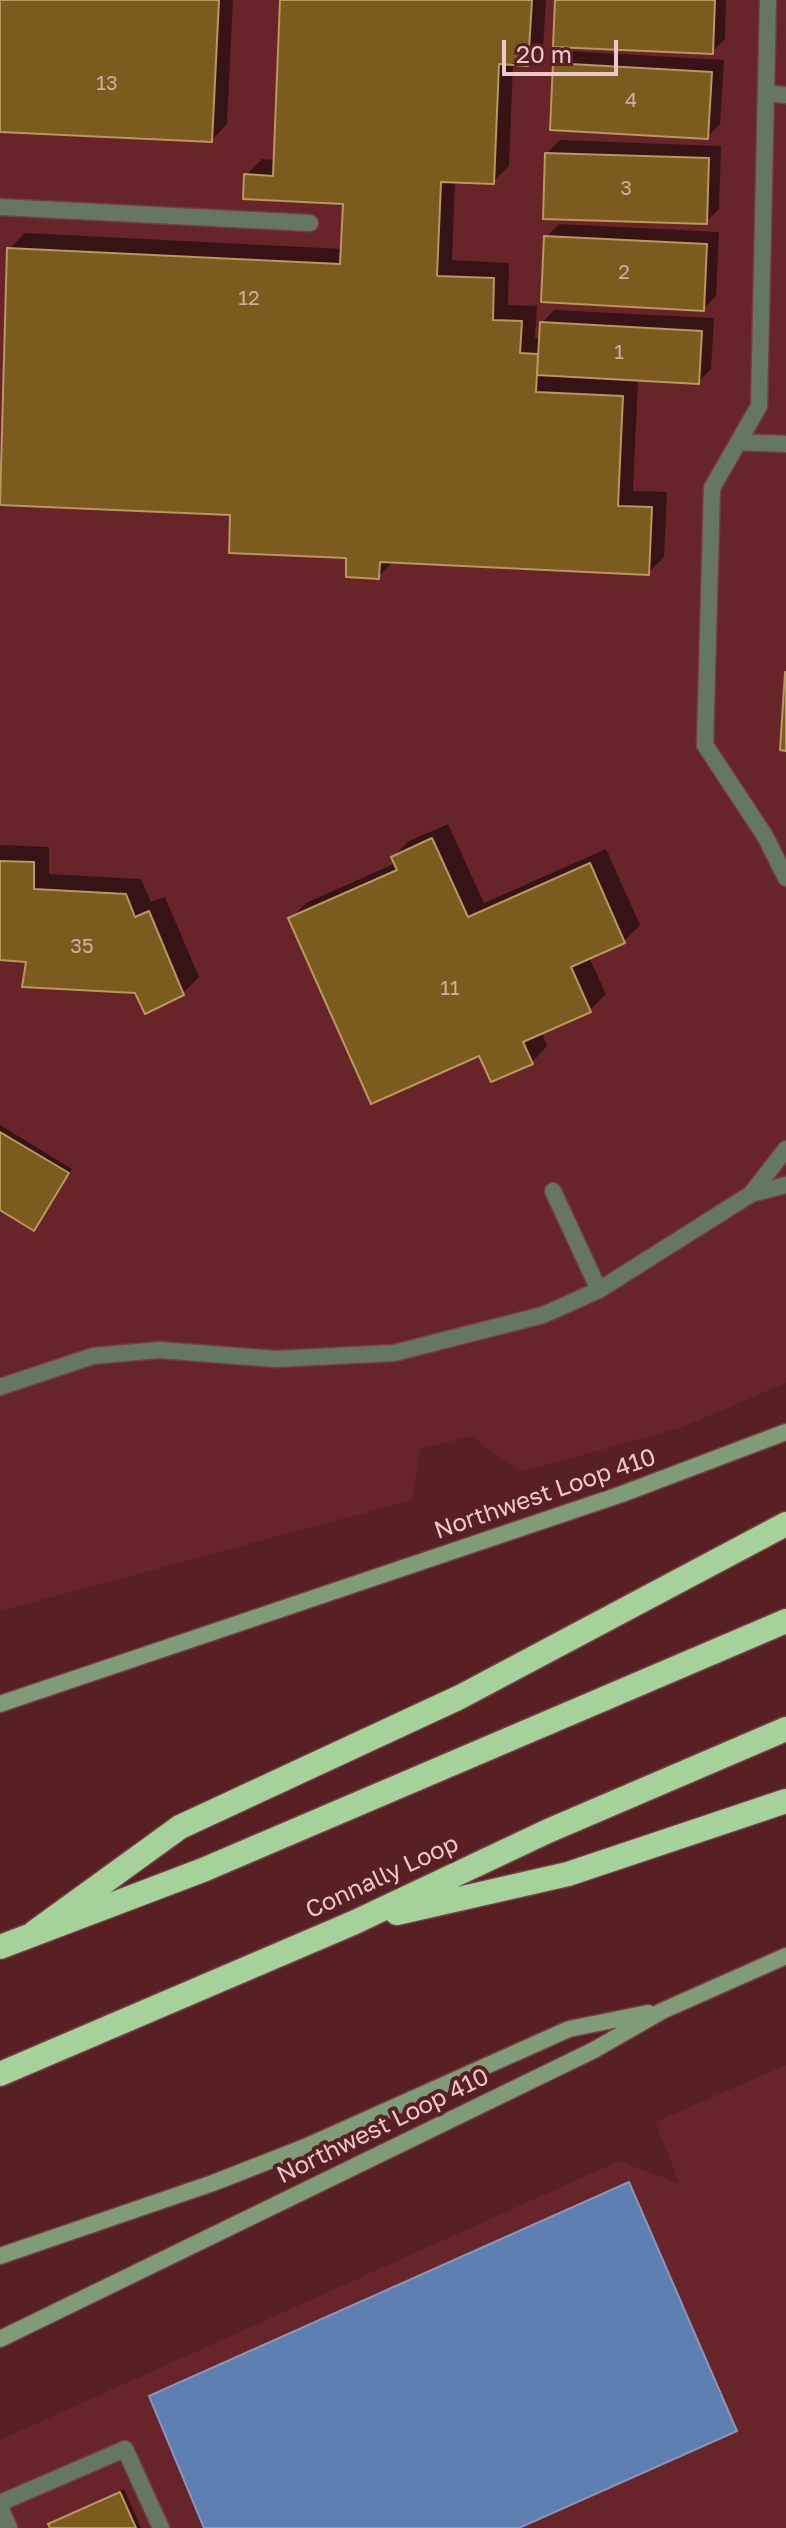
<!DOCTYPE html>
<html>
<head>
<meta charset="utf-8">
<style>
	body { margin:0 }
	#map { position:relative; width:786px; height:2528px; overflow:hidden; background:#592024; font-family:"Golos Text",sans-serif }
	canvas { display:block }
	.scale { position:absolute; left:502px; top:40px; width:116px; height:36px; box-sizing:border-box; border:4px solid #edc8c8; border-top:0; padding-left:10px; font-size:24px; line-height:28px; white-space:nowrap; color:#edc8c8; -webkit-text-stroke:6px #592024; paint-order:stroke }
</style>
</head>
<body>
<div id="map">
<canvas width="786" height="2528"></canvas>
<div class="scale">20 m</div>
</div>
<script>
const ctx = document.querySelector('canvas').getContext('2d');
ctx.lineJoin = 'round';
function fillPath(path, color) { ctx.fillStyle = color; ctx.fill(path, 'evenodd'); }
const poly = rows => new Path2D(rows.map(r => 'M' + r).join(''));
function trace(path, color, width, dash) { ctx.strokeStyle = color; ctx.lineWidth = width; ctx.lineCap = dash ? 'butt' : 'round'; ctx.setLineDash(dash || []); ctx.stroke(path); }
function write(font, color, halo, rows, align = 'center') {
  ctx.font = font + ' "Golos Text",sans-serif'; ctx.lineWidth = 8; ctx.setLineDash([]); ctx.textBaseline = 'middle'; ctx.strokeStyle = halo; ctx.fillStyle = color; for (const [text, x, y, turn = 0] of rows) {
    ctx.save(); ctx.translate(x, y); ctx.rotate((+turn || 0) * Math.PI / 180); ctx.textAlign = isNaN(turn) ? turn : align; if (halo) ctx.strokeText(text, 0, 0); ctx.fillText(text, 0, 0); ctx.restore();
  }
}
const built = poly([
	[0,0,786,0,786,1383,683,1427,520,1472,471,1436,420,1449,412,1500,0,1611],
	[786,2065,786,2528,0,2528,0,2440,619,2161,680,2184,655,2122]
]);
const water = poly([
	[629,2182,737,2431,519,2528,204,2528,149,2396,629,2182]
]);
const shadow = poly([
	[0,0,233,0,227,124,212,140,0,130],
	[282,0,546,0,543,48,527,64,513,63,509,166,493,182,455,181,452,260,509,263,508,305,537,306,535,338,541,338,542,323,554,310,714,318,711,369,698,382,638,379,633,491,667,492,664,557,648,573,394,561,378,577,348,557,233,514,0,503,9,249,25,233,343,249,345,202,246,175,262,159,276,160],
	[557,0,726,0,725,39,712,52],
	[568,51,724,60,720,124,707,137,555,64],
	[560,140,721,146,719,209,706,222,547,153],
	[559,224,719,232,716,296,703,309,546,237],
	[448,824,484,903,606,849,640,925,624,941,589,957,606,994,590,1010,541,1031,547,1046,532,1062,480,1053,290,919,306,903,396,863,393,857,409,841],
	[0,845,49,847,49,874,141,879,151,902,165,897,199,977,183,993,136,991,28,960,0,958],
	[0,1125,72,1169,34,1229,0,1208],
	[124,2489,141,2528,52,2528,55,2520]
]);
const building = poly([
	[0,0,219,0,212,142,0,132,0,0],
	[280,0,532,0,528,66,499,64,494,184,441,182,437,276,494,278,493,320,522,321,520,353,538,354,536,392,623,396,618,506,652,507,649,575,380,562,379,579,346,577,346,558,229,553,230,515,0,505,7,248,340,264,343,204,243,199,244,174,273,176,280,0],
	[555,0,715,0,713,54,553,47,555,0],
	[553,63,712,72,708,139,550,130,553,63],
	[545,153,709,158,707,224,543,219,545,153],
	[544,236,707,244,704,311,541,302,544,236],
	[540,322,702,331,699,384,537,375,540,322],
	[785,672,786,672,786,751,780,750,785,672],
	[432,838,468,917,590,863,625,943,571,967,591,1012,523,1042,533,1064,491,1082,479,1056,371,1104,288,918,397,870,391,857,432,838],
	[0,861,34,862,34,889,126,894,135,917,149,911,184,995,145,1014,135,993,22,987,26,962,0,960,0,861],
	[0,1132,69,1173,34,1231,0,1210,0,1132],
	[120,2492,136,2528,50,2528,48,2524,120,2492]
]);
const service = poly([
	[768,0,759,406,712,488,705,745,765,836,786,878],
	[766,93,786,95],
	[0,207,310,223],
	[739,442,786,444],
	[553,1191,599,1290],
	[751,1194,786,1185],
	[0,1387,93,1356,159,1350,276,1359,394,1353,543,1315,599,1290,751,1194,786,1149],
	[0,2503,125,2449,161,2528],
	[0,2507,9,2528]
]);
const secondary = poly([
	[0,1704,622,1494,786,1432],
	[0,2256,213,2183,305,2147,569,2029,648,2013],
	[0,2339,594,2050,662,2011,786,1956]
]);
const motorway = poly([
	[397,1913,568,1874,786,1801],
	[35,1932,180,1827,460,1697,786,1524],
	[0,1947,203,1870,786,1621],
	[0,2074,353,1923,548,1831,786,1729]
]);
const numberNames = [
	["13",107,84],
	["4",631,101],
	["3",626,189],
	["2",624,273],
	["12",249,299],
	["1",619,353],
	["35",82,947],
	["11",450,989]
];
const streetNames = [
	["Northwest Loop 410",545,1494,-19],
	["Connally Loop",382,1877,-25],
	["Northwest Loop 410",383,2126,-26]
];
fillPath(built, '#67252a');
fillPath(water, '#5e7fb2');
trace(water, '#8995b9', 2);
fillPath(shadow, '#0007');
fillPath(building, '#7c5b1e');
trace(building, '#b9975f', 2);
trace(service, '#743e42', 19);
trace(secondary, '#743e42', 19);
trace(motorway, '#743e42', 27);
trace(service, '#667761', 16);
trace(secondary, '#809b78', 16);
trace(motorway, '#a5d19a', 24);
write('20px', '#d1ad9e', null, numberNames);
write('24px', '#edc8c8', '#592024', streetNames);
</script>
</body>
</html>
